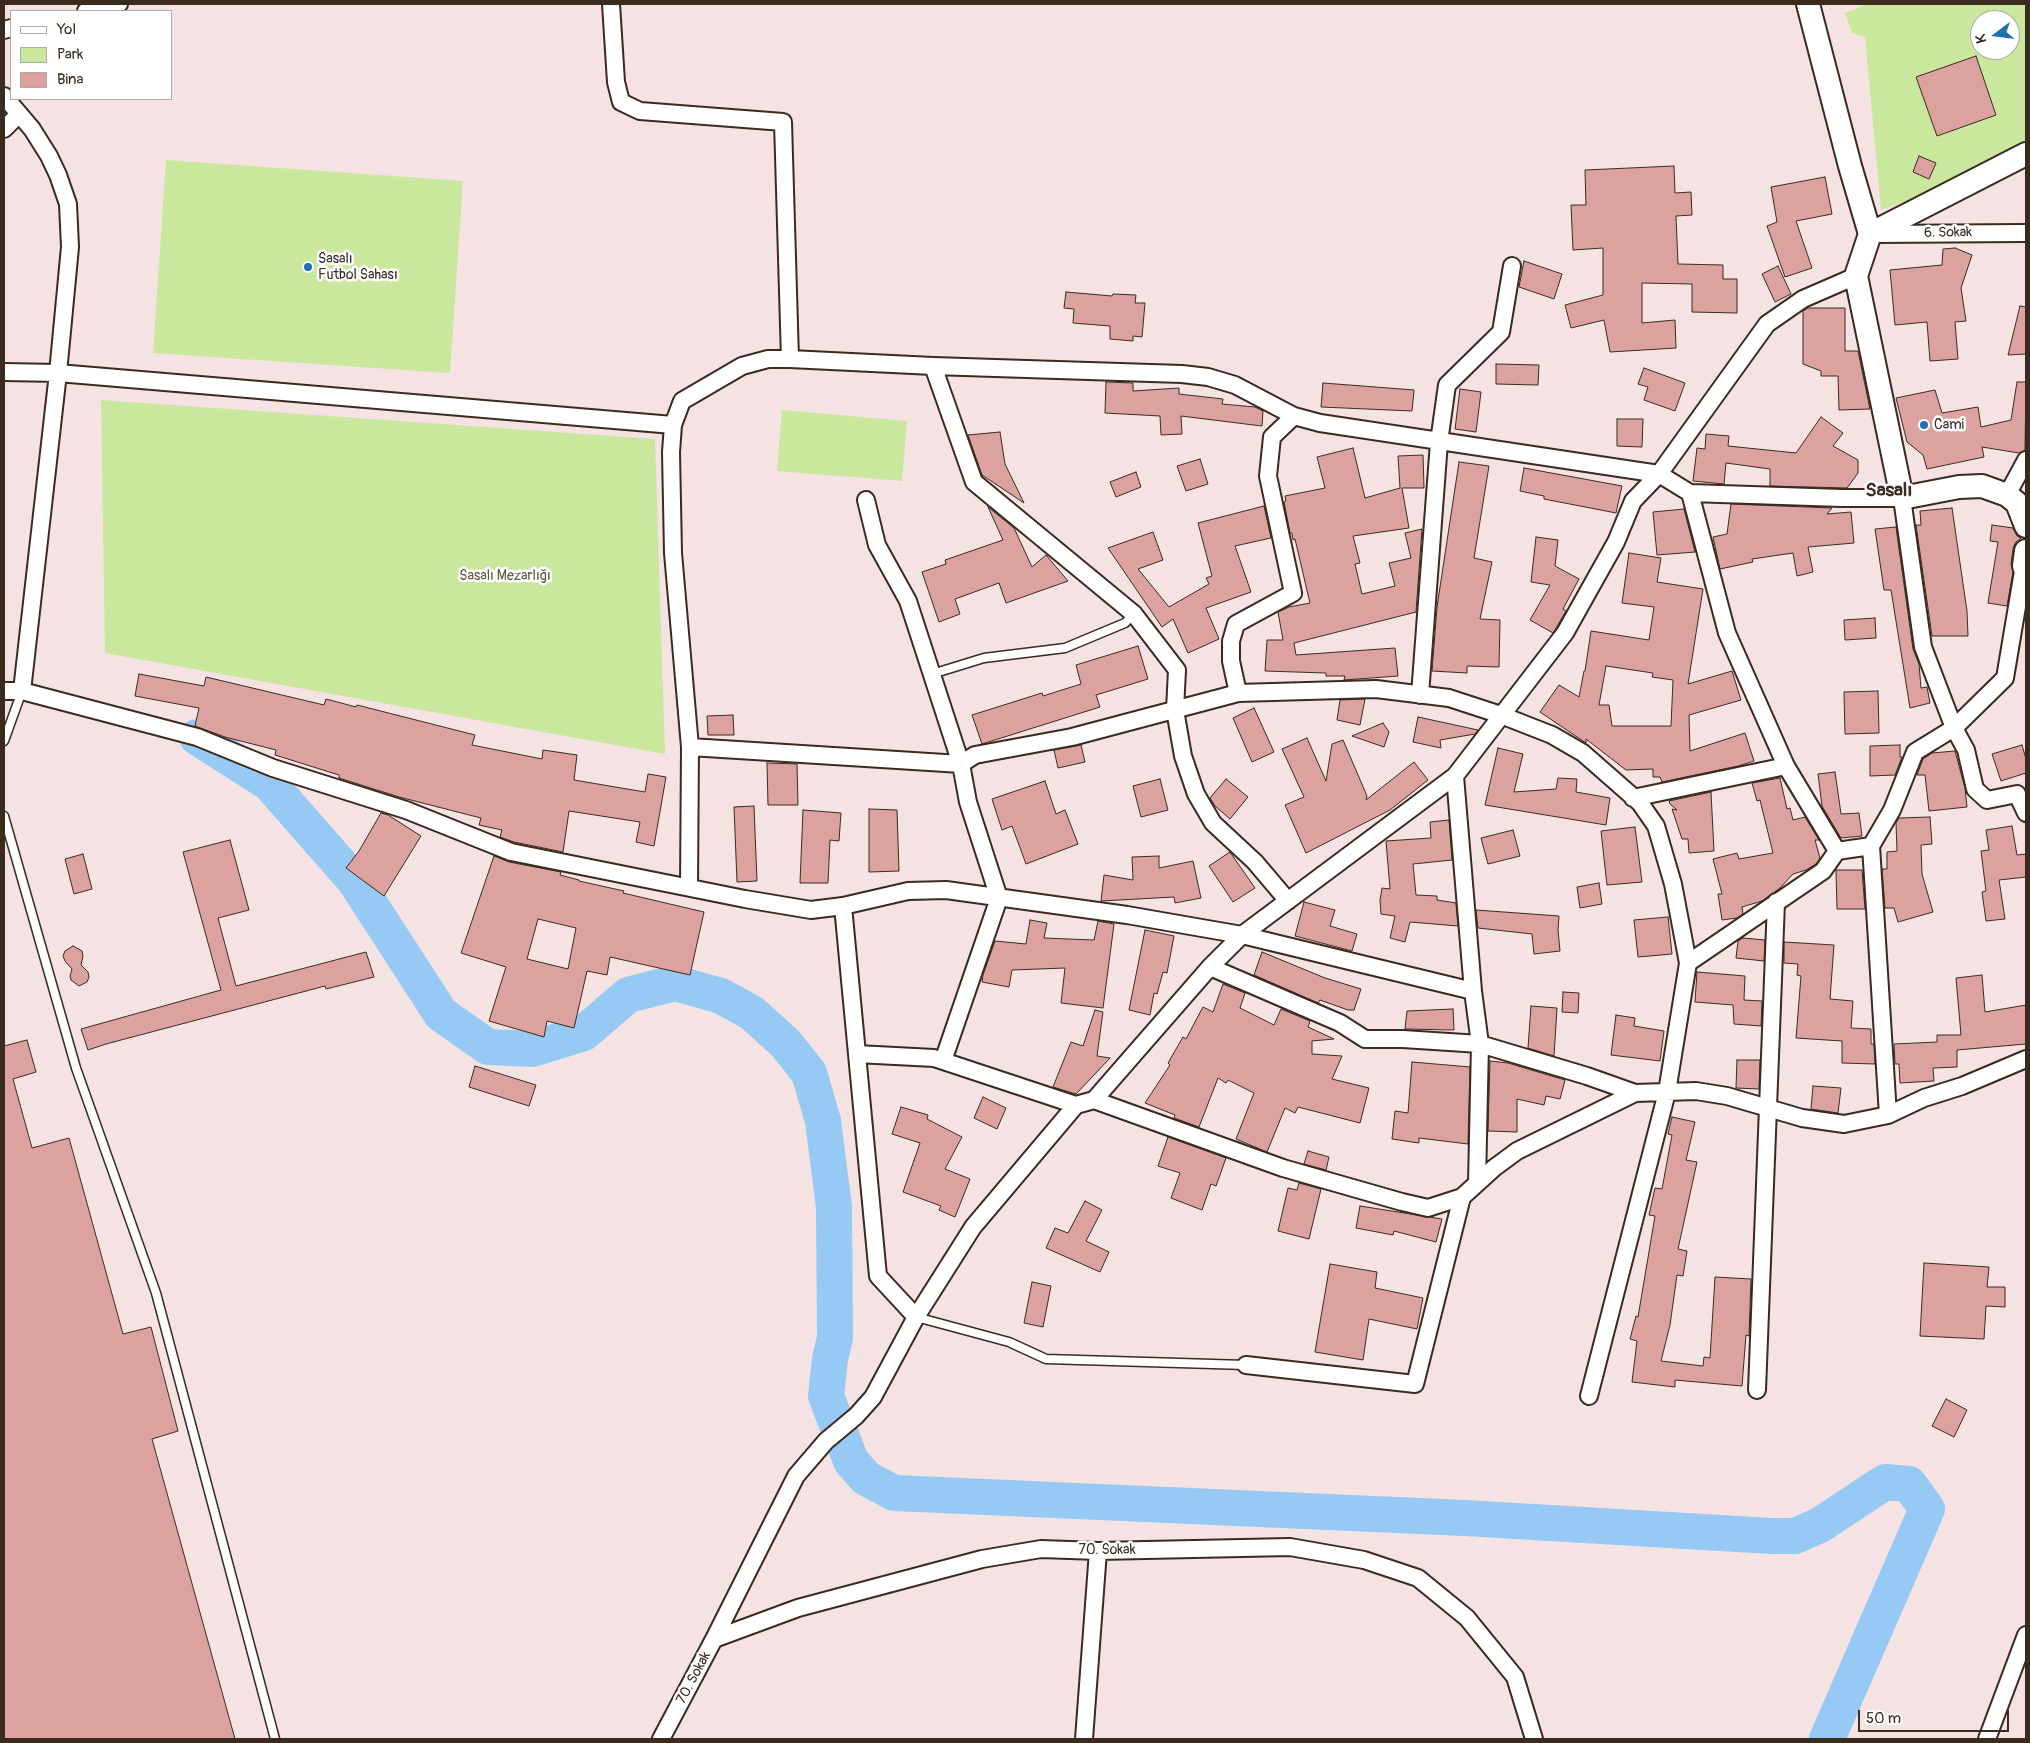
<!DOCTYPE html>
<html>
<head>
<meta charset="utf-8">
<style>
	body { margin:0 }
	#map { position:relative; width:2030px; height:1743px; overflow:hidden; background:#f4e3e2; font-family:Pangolin,sans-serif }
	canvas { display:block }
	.frame { position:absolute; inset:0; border:5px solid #3b2a1e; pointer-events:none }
	.legend { position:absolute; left:10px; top:10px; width:162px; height:90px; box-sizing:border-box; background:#fff; border:1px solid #b1aaa5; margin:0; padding:6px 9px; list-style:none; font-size:15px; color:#3b2a1e }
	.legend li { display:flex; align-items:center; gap:10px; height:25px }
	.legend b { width:25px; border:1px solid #b1aaa5 }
	.north { position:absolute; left:1970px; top:10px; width:50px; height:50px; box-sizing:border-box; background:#fff; border:1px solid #b1aaa5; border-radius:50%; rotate:255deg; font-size:14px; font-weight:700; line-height:20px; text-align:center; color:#3b2a1e }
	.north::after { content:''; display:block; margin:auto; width:18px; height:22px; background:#1f6fb2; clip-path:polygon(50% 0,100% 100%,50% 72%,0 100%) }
	.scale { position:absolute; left:1858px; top:1710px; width:151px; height:22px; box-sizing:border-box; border:2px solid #3b2a1e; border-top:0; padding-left:6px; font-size:15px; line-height:18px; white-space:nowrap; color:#3b2a1e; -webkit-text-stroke:4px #fff; paint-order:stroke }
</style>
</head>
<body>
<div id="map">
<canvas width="2030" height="1743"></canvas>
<div class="frame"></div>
<ul class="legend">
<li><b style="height:6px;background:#fff"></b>Yol</li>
<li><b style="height:14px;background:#cae79e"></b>Park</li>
<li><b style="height:14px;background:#dca2a0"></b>Bina</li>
</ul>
<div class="north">K</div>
<div class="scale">50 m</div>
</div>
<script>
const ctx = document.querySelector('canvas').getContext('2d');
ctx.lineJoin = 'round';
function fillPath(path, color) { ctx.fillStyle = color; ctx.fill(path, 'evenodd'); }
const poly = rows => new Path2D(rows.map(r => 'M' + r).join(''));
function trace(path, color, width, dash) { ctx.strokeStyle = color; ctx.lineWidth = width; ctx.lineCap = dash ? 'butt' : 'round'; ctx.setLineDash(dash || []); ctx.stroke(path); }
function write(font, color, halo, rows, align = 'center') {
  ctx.font = font + ' Pangolin,sans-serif'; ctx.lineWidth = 5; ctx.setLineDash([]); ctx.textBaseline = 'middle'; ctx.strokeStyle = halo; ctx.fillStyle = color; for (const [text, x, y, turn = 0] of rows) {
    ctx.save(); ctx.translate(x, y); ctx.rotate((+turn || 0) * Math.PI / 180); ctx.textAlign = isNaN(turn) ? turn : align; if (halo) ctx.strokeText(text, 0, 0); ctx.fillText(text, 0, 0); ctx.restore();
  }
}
const green = poly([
	[1868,4,2026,4,2026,144,1923,195,1881,210,1865,37,1852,33,1845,13],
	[1980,20,2010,20,2010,50,1980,50],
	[166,160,463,181,450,373,153,353],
	[101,400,655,439,665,754,105,653],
	[782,410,907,421,902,481,777,471]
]);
const river = poly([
	[197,737,269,783,355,881,441,1014,488,1047,532,1049,584,1033,628,995,675,983,721,996,752,1013,786,1044,809,1073,823,1121,834,1207,835,1338,830,1359,826,1396,851,1461,866,1478,894,1493,1465,1518,1771,1536,1795,1536,1820,1525,1885,1482,1909,1484,1927,1509,1827,1739]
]);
const building = poly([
	[1976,56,1996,115,1937,136,1916,77,1976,56],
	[1919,156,1936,163,1929,179,1913,172,1919,156],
	[1674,166,1675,193,1691,192,1692,215,1676,216,1678,264,1723,265,1723,279,1737,279,1737,313,1692,312,1692,284,1642,283,1642,323,1675,320,1676,348,1610,352,1604,320,1571,328,1565,305,1603,295,1603,248,1573,250,1571,205,1586,205,1585,170,1674,166],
	[1825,177,1832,214,1796,221,1812,268,1785,277,1767,226,1777,222,1771,187,1825,177],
	[1955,248,1972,255,1961,288,1966,321,1955,322,1958,359,1930,361,1927,322,1895,325,1890,270,1942,265,1943,249,1955,248],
	[1524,261,1562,274,1554,299,1519,287,1524,261],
	[1778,266,1791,294,1775,302,1762,274,1778,266],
	[1066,292,1112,296,1113,294,1136,295,1135,303,1145,303,1142,337,1133,336,1133,341,1110,339,1110,326,1073,323,1074,309,1064,308,1066,292],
	[2020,306,2026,307,2026,354,2008,355,2020,306],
	[1808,308,1845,308,1845,351,1858,351,1870,409,1839,410,1838,376,1821,376,1821,371,1803,364,1803,311,1808,308],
	[1496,364,1539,365,1538,385,1496,384,1496,364],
	[1644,368,1685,383,1675,411,1644,400,1648,387,1638,384,1644,368],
	[1106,382,1133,383,1133,391,1179,388,1179,394,1223,399,1222,404,1255,407,1263,411,1262,426,1181,416,1182,434,1161,435,1160,416,1105,413,1106,382],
	[2017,382,2026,382,2025,450,2019,453,1982,447,1984,457,1927,469,1923,455,1907,442,1896,398,1935,390,1942,413,1978,407,1981,427,2011,420,2017,382],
	[1323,383,1414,390,1412,411,1321,407,1323,383],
	[1460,389,1481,392,1476,432,1455,429,1460,389],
	[1821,417,1843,433,1833,446,1858,460,1858,473,1847,488,1770,486,1770,469,1726,463,1724,484,1693,481,1697,448,1705,449,1706,434,1729,436,1728,446,1796,453,1821,417],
	[1617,419,1643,419,1642,447,1617,446,1617,419],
	[1000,432,1005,464,1024,503,982,475,968,435,1000,432],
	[1353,448,1365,498,1400,488,1398,456,1423,455,1424,488,1402,488,1409,528,1353,536,1360,563,1355,564,1362,594,1395,586,1389,563,1411,558,1405,533,1422,529,1416,612,1294,643,1296,655,1395,648,1398,676,1344,680,1345,676,1326,676,1326,673,1265,671,1267,640,1283,640,1278,612,1289,607,1310,603,1295,539,1293,540,1292,533,1290,533,1284,502,1286,501,1285,496,1325,488,1317,457,1353,448],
	[1200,459,1208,484,1186,491,1177,466,1200,459],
	[1459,462,1489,466,1474,558,1492,562,1480,619,1500,620,1499,667,1467,666,1467,673,1432,671,1437,607,1459,462],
	[1524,468,1622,486,1616,513,1544,499,1544,496,1520,491,1524,468],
	[1136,472,1141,487,1116,497,1110,482,1136,472],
	[1731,504,1832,508,1827,514,1851,512,1854,543,1808,547,1813,572,1797,576,1793,553,1752,559,1753,562,1720,569,1713,537,1727,534,1731,504],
	[1264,506,1271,538,1235,546,1251,592,1206,608,1219,639,1188,653,1173,619,1162,627,1108,548,1153,532,1163,560,1138,569,1169,607,1209,584,1206,578,1212,576,1198,523,1264,506],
	[988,507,1014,528,1032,567,1046,555,1068,581,1006,603,999,583,955,599,960,614,939,622,922,572,946,564,945,560,1003,540,988,507],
	[1952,508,1967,611,1968,636,1932,636,1916,525,1921,525,1920,511,1952,508],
	[1684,509,1695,552,1657,555,1653,512,1684,509],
	[1992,525,2013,528,2017,536,2021,538,2015,543,2013,549,2011,564,2013,572,2007,606,1988,603,1998,542,1990,541,1992,525],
	[1896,527,1913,649,1919,664,1921,688,1927,687,1930,703,1910,708,1891,590,1884,590,1875,529,1896,527],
	[1536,537,1558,540,1555,566,1579,579,1563,609,1566,611,1553,633,1530,620,1550,585,1531,582,1536,537],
	[1629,553,1661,558,1657,582,1703,589,1688,684,1732,671,1741,700,1689,715,1690,751,1745,733,1754,761,1738,766,1662,782,1660,777,1653,777,1653,769,1626,770,1586,739,1586,743,1540,712,1559,685,1579,697,1584,671,1585,671,1591,631,1649,640,1654,607,1622,603,1629,553],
	[1606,666,1653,673,1652,677,1673,680,1671,726,1612,726,1609,705,1599,705,1606,666],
	[1875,618,1876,638,1845,640,1844,620,1875,618],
	[1138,646,1148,679,1096,695,1100,707,982,744,972,715,1042,693,1043,696,1081,684,1076,665,1138,646],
	[139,674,204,686,206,677,324,705,326,699,356,707,357,705,475,735,472,745,542,759,543,750,577,755,574,780,645,792,648,774,666,777,654,846,636,842,640,822,569,811,563,852,514,842,500,837,502,830,479,825,481,818,399,797,339,778,339,775,275,755,276,750,225,737,195,726,199,708,135,696,139,674],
	[1878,691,1879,733,1845,734,1844,692,1878,691],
	[1365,699,1360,725,1337,720,1340,700,1365,699],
	[1254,708,1274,752,1252,762,1233,718,1254,708],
	[733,715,734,735,708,735,707,716,733,715],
	[1418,717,1478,730,1475,734,1440,740,1441,748,1413,742,1418,717],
	[1383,723,1389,732,1384,747,1352,736,1383,723],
	[1307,738,1326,781,1332,744,1343,740,1367,796,1366,800,1414,762,1428,780,1390,810,1306,853,1285,805,1304,797,1282,749,1307,738],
	[1081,745,1085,762,1058,768,1054,750,1081,745],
	[1900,745,1900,757,1902,757,1895,775,1870,776,1870,746,1900,745],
	[2022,745,2026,759,2026,773,2001,781,1992,754,2022,745],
	[1498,748,1523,754,1514,792,1556,789,1558,778,1577,779,1576,792,1610,798,1606,825,1485,805,1498,748],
	[1955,751,1965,788,1967,807,1929,811,1925,775,1917,775,1923,759,1932,753,1955,751],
	[767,763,797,764,798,805,768,805,767,763],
	[1835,772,1841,814,1859,813,1862,836,1841,838,1822,806,1818,774,1835,772],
	[1780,778,1787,809,1790,808,1793,820,1805,817,1819,840,1815,840,1820,858,1816,864,1806,870,1793,874,1780,888,1762,901,1742,907,1743,914,1737,918,1722,920,1718,894,1722,894,1713,859,1737,853,1739,859,1773,853,1760,800,1757,801,1752,783,1780,778],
	[1160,779,1168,810,1141,817,1133,786,1160,779],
	[1226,779,1248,797,1230,819,1215,806,1210,798,1226,779],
	[1045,781,1056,814,1065,810,1078,844,1026,864,1012,826,1002,830,992,799,1045,781],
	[1711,792,1714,851,1689,853,1688,839,1682,839,1672,809,1677,810,1670,804,1669,801,1711,792],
	[754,806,757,881,737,882,734,807,754,806],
	[869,809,897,810,899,871,869,872,869,809],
	[803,810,841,813,839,841,830,840,828,883,800,883,803,810],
	[381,813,388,815,421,836,384,896,346,868,359,851,381,813],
	[1930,817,1932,844,1921,845,1922,874,1933,912,1898,922,1894,908,1885,908,1882,869,1887,869,1887,852,1897,851,1896,823,1899,818,1930,817],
	[1449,820,1452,860,1413,864,1416,895,1437,896,1437,900,1456,903,1458,926,1410,922,1405,942,1390,938,1395,916,1381,914,1380,900,1382,888,1390,889,1386,841,1431,838,1430,822,1449,820],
	[2012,826,2017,855,2026,854,2026,877,1999,880,2005,919,1986,921,1982,892,1986,891,1981,851,1989,850,1986,830,2012,826],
	[1635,827,1642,882,1607,885,1601,831,1635,827],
	[1513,830,1520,856,1488,864,1481,838,1513,830],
	[230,840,249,910,218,918,236,986,366,952,374,977,326,989,325,986,106,1044,88,1050,81,1029,221,990,183,852,230,840],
	[1230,852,1255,888,1233,902,1209,866,1230,852],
	[83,854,92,889,74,894,65,859,83,854],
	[494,856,509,862,561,872,560,875,579,880,579,881,624,891,623,893,704,912,690,975,610,957,607,975,587,971,574,1028,547,1021,544,1037,489,1021,506,967,461,953,494,856],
	[538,919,576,928,568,969,527,959,538,919],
	[1159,856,1159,868,1193,861,1201,898,1175,903,1174,897,1101,901,1104,875,1133,880,1132,857,1159,856],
	[1836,870,1862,870,1865,909,1837,909,1836,870],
	[1599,883,1602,904,1580,908,1577,887,1599,883],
	[1304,902,1335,910,1330,926,1357,934,1352,951,1295,936,1304,902],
	[1476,910,1559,916,1558,930,1560,951,1534,954,1532,934,1478,928,1476,910],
	[1668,917,1672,954,1638,957,1634,920,1668,917],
	[1030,920,1047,923,1044,938,1094,940,1098,921,1114,924,1103,1008,1061,1003,1065,968,1012,970,1009,987,982,982,983,975,995,941,1026,944,1030,920],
	[1145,930,1174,936,1167,973,1163,972,1157,994,1154,993,1150,1015,1129,1010,1145,930],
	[1743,938,1765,940,1764,961,1736,958,1738,941,1743,938],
	[1784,942,1834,945,1830,999,1853,1001,1851,1028,1871,1029,1871,1044,1874,1044,1875,1064,1842,1063,1842,1041,1796,1038,1801,976,1797,975,1798,964,1784,963,1784,942],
	[73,946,82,951,83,956,81,965,88,972,89,977,87,982,79,986,71,980,70,976,72,969,65,961,63,956,65,951,73,946],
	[1262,952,1325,978,1361,989,1354,1010,1348,1010,1320,1000,1318,1003,1254,975,1262,952],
	[1697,972,1745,976,1744,1000,1762,1001,1761,1026,1734,1024,1733,1005,1695,1002,1697,972],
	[1982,975,1985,1012,2026,1005,2026,1044,1957,1050,1957,1067,1933,1068,1934,1081,1900,1083,1899,1064,1895,1064,1894,1044,1937,1042,1937,1035,1961,1035,1956,978,1982,975],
	[1223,984,1245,993,1240,1008,1274,1025,1281,1009,1310,1021,1308,1027,1334,1039,1312,1041,1312,1054,1342,1056,1332,1079,1369,1088,1360,1123,1298,1107,1295,1113,1285,1108,1267,1152,1236,1139,1254,1093,1228,1080,1226,1083,1218,1078,1199,1127,1174,1118,1175,1115,1145,1103,1170,1065,1168,1063,1183,1037,1186,1039,1203,1007,1213,1012,1223,984],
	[1563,992,1579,993,1578,1013,1562,1012,1563,992],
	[1531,1006,1557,1008,1554,1056,1528,1048,1531,1006],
	[1453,1009,1454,1030,1405,1029,1407,1011,1453,1009],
	[1095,1010,1103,1012,1097,1056,1110,1058,1076,1094,1053,1087,1071,1042,1083,1046,1095,1010],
	[1616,1015,1635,1018,1634,1026,1664,1031,1660,1061,1611,1055,1616,1015],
	[27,1040,36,1072,13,1079,32,1148,69,1138,123,1334,151,1327,178,1431,152,1439,235,1739,4,1739,4,1046,27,1040],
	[1737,1060,1760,1060,1759,1089,1736,1088,1737,1060],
	[1490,1061,1508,1063,1565,1080,1560,1099,1546,1096,1544,1105,1517,1099,1517,1132,1488,1131,1490,1061],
	[1412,1062,1470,1067,1468,1144,1419,1138,1419,1143,1392,1139,1395,1111,1408,1113,1412,1062],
	[475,1066,536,1085,529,1106,469,1087,475,1066],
	[1813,1086,1841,1088,1838,1113,1811,1109,1813,1086],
	[983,1097,1006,1108,997,1129,974,1118,983,1097],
	[901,1107,928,1115,927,1119,962,1137,945,1169,970,1179,955,1217,939,1210,941,1206,903,1192,920,1143,892,1134,901,1107],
	[1672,1117,1695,1122,1686,1160,1697,1162,1678,1249,1687,1251,1683,1276,1677,1275,1670,1325,1661,1361,1703,1366,1704,1357,1710,1358,1715,1277,1751,1279,1749,1336,1746,1335,1742,1386,1675,1380,1675,1387,1632,1382,1637,1341,1630,1339,1636,1316,1638,1317,1655,1216,1649,1215,1655,1188,1662,1189,1672,1135,1668,1134,1672,1117],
	[1168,1137,1226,1158,1216,1186,1211,1184,1202,1210,1171,1198,1180,1173,1158,1166,1168,1137],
	[1308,1151,1329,1157,1326,1170,1304,1164,1308,1151],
	[1299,1183,1321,1189,1309,1239,1278,1231,1288,1188,1297,1190,1299,1183],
	[1085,1201,1102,1210,1086,1241,1109,1252,1100,1272,1046,1248,1055,1228,1068,1233,1085,1201],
	[1360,1206,1442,1219,1436,1242,1394,1231,1393,1235,1356,1228,1360,1206],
	[1924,1263,1989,1267,1987,1287,2005,1287,2005,1307,1986,1306,1984,1339,1920,1336,1924,1263],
	[1330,1264,1377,1272,1375,1288,1423,1298,1417,1329,1369,1319,1363,1360,1315,1352,1330,1264],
	[1032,1282,1051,1286,1043,1327,1024,1323,1032,1282],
	[1946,1399,1967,1410,1954,1437,1932,1426,1946,1399]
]);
const lane = poly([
	[932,674,984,658,1065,648,1125,623,1134,614],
	[4,741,22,691],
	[4,816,76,1068,156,1293,275,1739],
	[916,1317,1009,1342,1046,1359,1246,1365]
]);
const street = poly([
	[611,4,616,82,621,102,640,111,783,122,790,359],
	[86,11,119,4],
	[4,30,11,28],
	[4,96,32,129,49,156,58,175,68,204,70,247,58,373,22,691],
	[4,129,19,114],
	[1874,234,2026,233],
	[933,366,974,482,1134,614,1177,670,1175,710,1183,756,1196,794,1213,823,1255,862,1288,901],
	[4,372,58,373,673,425],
	[1690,493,1727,633,1786,766,1837,851],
	[2007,495,2026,460],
	[4,691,22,691,197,737,273,768,406,810,511,852,745,899,811,910,843,906,908,891,946,890,1127,915,1242,935,1473,991],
	[1238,693,1231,661,1231,641,1236,624,1293,593,1268,476,1272,437,1294,416],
	[1420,695,1439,442,1447,385,1501,332,1512,266],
	[690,747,961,764,908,601,877,545,866,500],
	[1455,776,1473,991,1480,1044,1477,1183],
	[1633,798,1786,766],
	[1871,846,1888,1115],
	[689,887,690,747,673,553,671,452,673,425,682,401,742,366,768,359,790,359,933,366,1182,374,1208,377,1235,385,1294,416,1320,423,1659,474,1767,324,1803,299,1856,276],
	[843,906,878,1276,916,1317],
	[1688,963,1823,871,1837,851,1871,846,1892,810,1915,752,1954,728,2005,678,2023,571],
	[1210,967,1340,1023,1365,1039,1403,1039,1480,1044,1587,1076,1635,1093],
	[857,1054,934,1058,1076,1105],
	[943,1061,999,898,968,802,961,764,975,755,1072,737,1238,693,1376,689,1449,698,1501,715,1552,735,1583,753,1640,803,1656,826,1673,884,1688,963,1667,1092,1589,1396],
	[1094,1100,1283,1168,1402,1202,1428,1208,1462,1197,1494,1168,1517,1151,1635,1093,1696,1091,1727,1096,1802,1118,1844,1124,1888,1115,1924,1098,1962,1086,2026,1059],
	[1246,1365,1415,1384,1462,1197],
	[1757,1390,1776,902],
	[714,1639,796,1476,826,1441,856,1416,873,1397,916,1317,973,1227,1076,1105,1094,1100,1210,967,1242,935,1455,776,1565,633,1616,542,1633,501,1659,474,1690,493,1842,498,1902,498,1923,647,1954,728,1966,750,1975,789,1987,800,2017,794,2026,813],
	[661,1739,714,1639,798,1608,982,1559,1041,1549,1098,1551,1290,1547,1364,1560,1418,1578,1467,1618,1515,1677,1534,1739],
	[1084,1739,1098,1551],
	[1987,1739,2026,1635]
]);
const secondary = poly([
	[1808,4,1850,166,1870,234,1856,276,1902,498,1959,487,1982,486,2007,495,2017,503,2026,526],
	[1870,234,2026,154],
	[2026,551,2024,566,2026,566]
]);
const markers = [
	[308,267,5,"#1f6fb2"],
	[1924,425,5,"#1f6fb2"]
];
const streetNames = [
	["6. Sokak",1948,233,-1],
	["70. Sokak",1107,1550],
	["70. Sokak",694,1678,-62]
];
const poiNames = [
	["Sasalı",318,259],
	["Futbol Sahası",318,275],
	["Cami",1934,425]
];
const parkNames = [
	["Sasalı Mezarlığı",505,576]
];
const districtNames = [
	["Sasalı",1889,491]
];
fillPath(green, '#cae79e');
trace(river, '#96c9f3', 36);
fillPath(building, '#dca2a0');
trace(building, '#3b2a1e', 1);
trace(lane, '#3b2a1e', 11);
trace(street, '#3b2a1e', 20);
trace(secondary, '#3b2a1e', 26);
trace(lane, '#fff', 8);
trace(street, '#fff', 16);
trace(secondary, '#fff', 22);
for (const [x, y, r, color] of markers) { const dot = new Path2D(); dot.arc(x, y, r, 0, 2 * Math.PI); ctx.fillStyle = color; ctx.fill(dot); trace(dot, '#fff', 2); }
write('14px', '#3b2a1e', '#fff', streetNames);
write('14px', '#3b2a1e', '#fff', poiNames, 'left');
write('14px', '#5f593e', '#fff', parkNames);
write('bold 19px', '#3b2a1e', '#fff', districtNames);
</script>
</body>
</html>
